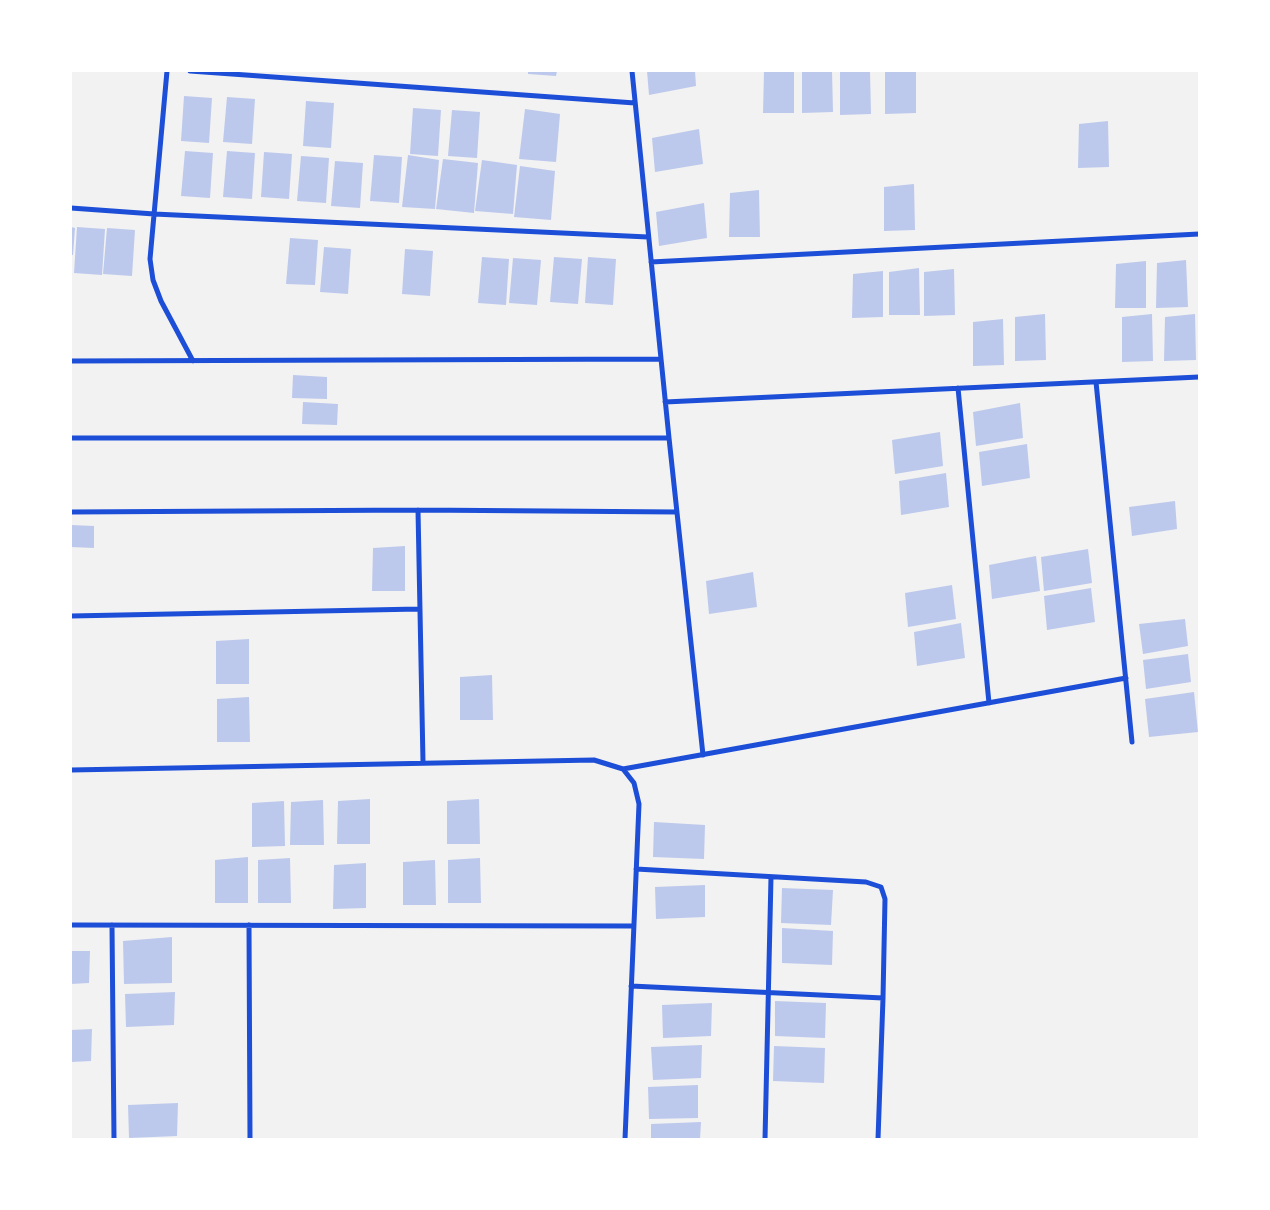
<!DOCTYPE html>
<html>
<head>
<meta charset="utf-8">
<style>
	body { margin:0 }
	#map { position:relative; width:1270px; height:1210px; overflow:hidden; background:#f2f2f2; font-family:Montserrat,sans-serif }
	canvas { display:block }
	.frame { position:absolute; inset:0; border:72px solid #fff; pointer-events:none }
</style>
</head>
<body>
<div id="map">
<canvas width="1270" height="1210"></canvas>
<div class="frame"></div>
</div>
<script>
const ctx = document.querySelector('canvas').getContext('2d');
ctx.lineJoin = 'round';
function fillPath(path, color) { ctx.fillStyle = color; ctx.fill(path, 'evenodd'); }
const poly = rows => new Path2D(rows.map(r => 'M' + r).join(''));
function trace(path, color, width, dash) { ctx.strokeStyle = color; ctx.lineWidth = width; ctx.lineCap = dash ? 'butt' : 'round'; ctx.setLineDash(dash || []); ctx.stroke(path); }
const building = poly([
	[528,71,557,71,556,76,528,74],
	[647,71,695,71,696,86,649,95],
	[764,71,794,71,794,113,763,113],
	[802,71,832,71,833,112,802,113],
	[840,71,870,71,871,114,840,115],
	[885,71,916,71,916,113,885,114],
	[184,96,212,98,209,143,181,141],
	[227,97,255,99,252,144,223,142],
	[306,101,334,103,331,148,303,146],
	[413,108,441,110,438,156,410,154],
	[525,109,560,114,556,162,519,159],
	[452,110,480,112,477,158,448,156],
	[1108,121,1109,167,1078,168,1079,124],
	[699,129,703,164,655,172,652,138],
	[185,151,213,153,210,198,181,196],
	[227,151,255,153,252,199,223,197],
	[264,152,292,154,289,199,261,197],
	[374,155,402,157,399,203,370,201],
	[408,155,439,160,435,209,402,207],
	[301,156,329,158,326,203,297,201],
	[443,159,478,163,474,213,436,209],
	[482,160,517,165,513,214,475,211],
	[335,161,363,163,360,208,331,206],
	[520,166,555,171,551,220,514,217],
	[914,184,915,230,884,231,884,187],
	[759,190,760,237,729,237,730,193],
	[704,203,707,238,659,246,656,212],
	[71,227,75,228,73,255,71,255],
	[77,227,105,229,102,275,74,273],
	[107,228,135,230,132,276,103,274],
	[290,238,318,240,315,285,286,284],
	[324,247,351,249,348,294,320,292],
	[405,249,433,251,430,296,402,294],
	[482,257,509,259,506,305,478,303],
	[554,257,582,259,578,304,550,302],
	[588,257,616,259,613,305,585,303],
	[513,258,541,260,537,305,509,303],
	[1186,260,1188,307,1156,308,1157,263],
	[1146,261,1146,308,1115,308,1116,264],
	[919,268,920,315,889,315,889,272],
	[954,269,955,315,924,316,924,272],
	[883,271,883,317,852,318,853,274],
	[1045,314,1046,360,1015,361,1015,317],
	[1152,314,1153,361,1122,362,1122,317],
	[1195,314,1196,360,1164,361,1165,317],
	[1003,319,1004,365,973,366,973,322],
	[293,375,327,377,327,399,292,398],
	[303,402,338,404,337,425,302,424],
	[1020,403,1023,438,976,446,973,412],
	[940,432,943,466,895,474,892,440],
	[1027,444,1030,478,982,486,979,452],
	[946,473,949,507,901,515,899,481],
	[1175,501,1177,529,1132,536,1129,507],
	[71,525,94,526,94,548,71,547],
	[405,546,405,591,372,591,373,548],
	[1088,549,1092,583,1044,591,1041,557],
	[1036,556,1040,591,992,599,989,565],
	[753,572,757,607,709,614,706,581],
	[952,585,956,619,908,627,905,593],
	[1091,588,1095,622,1047,630,1044,596],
	[1185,619,1188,646,1143,654,1139,624],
	[961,623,965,658,917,666,914,632],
	[249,639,249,684,216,684,216,641],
	[1188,654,1191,682,1146,689,1143,660],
	[492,675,493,720,460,720,460,677],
	[1194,692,1198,732,1149,737,1145,699],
	[249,697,250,742,217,742,217,699],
	[370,799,370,844,337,844,338,801],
	[479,799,480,844,447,844,447,801],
	[323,800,324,845,290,845,291,802],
	[284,801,285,846,252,847,252,803],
	[654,822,705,825,704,859,653,857],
	[248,857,248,903,215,903,215,860],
	[290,858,291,903,258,903,258,860],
	[480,858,481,903,448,903,448,860],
	[435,860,436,905,403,905,403,862],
	[366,863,366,908,333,909,334,865],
	[705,885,705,917,656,919,655,887],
	[782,888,833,890,831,925,781,923],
	[782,928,833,931,832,965,782,963],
	[172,937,172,983,124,984,123,941],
	[71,951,90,951,89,983,71,984],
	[175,992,174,1025,126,1027,125,994],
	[775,1001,826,1003,825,1038,775,1036],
	[712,1003,711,1036,663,1038,662,1005],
	[92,1029,91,1061,71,1062,71,1030],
	[702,1045,701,1078,653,1080,651,1047],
	[774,1046,825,1048,824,1083,773,1081],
	[698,1085,698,1118,649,1119,648,1087],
	[178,1103,177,1136,129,1138,128,1105],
	[701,1122,700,1139,651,1139,651,1124]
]);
const minor = poly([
	[167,71,150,259,153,280,161,301,193,361],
	[190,71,635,103],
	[632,71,669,438,703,755],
	[71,208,154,214,648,237],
	[651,262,1199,234],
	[71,361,661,359],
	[1096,382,1132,742],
	[958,388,989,703],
	[665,402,1199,377],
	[71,438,669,438],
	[418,510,423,762],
	[71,512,418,510,677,512],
	[71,616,419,609],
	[623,769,1126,678],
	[71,770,594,760,623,769,634,783,639,804,625,1139],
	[636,869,866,882,881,887,885,899,883,998,878,1139],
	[71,925,634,926],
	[112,925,114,1139],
	[249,925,250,1139],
	[631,986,883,998],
	[765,1139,771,877]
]);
fillPath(building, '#bdc9ec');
trace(minor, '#1d4ed8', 5);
</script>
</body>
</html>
